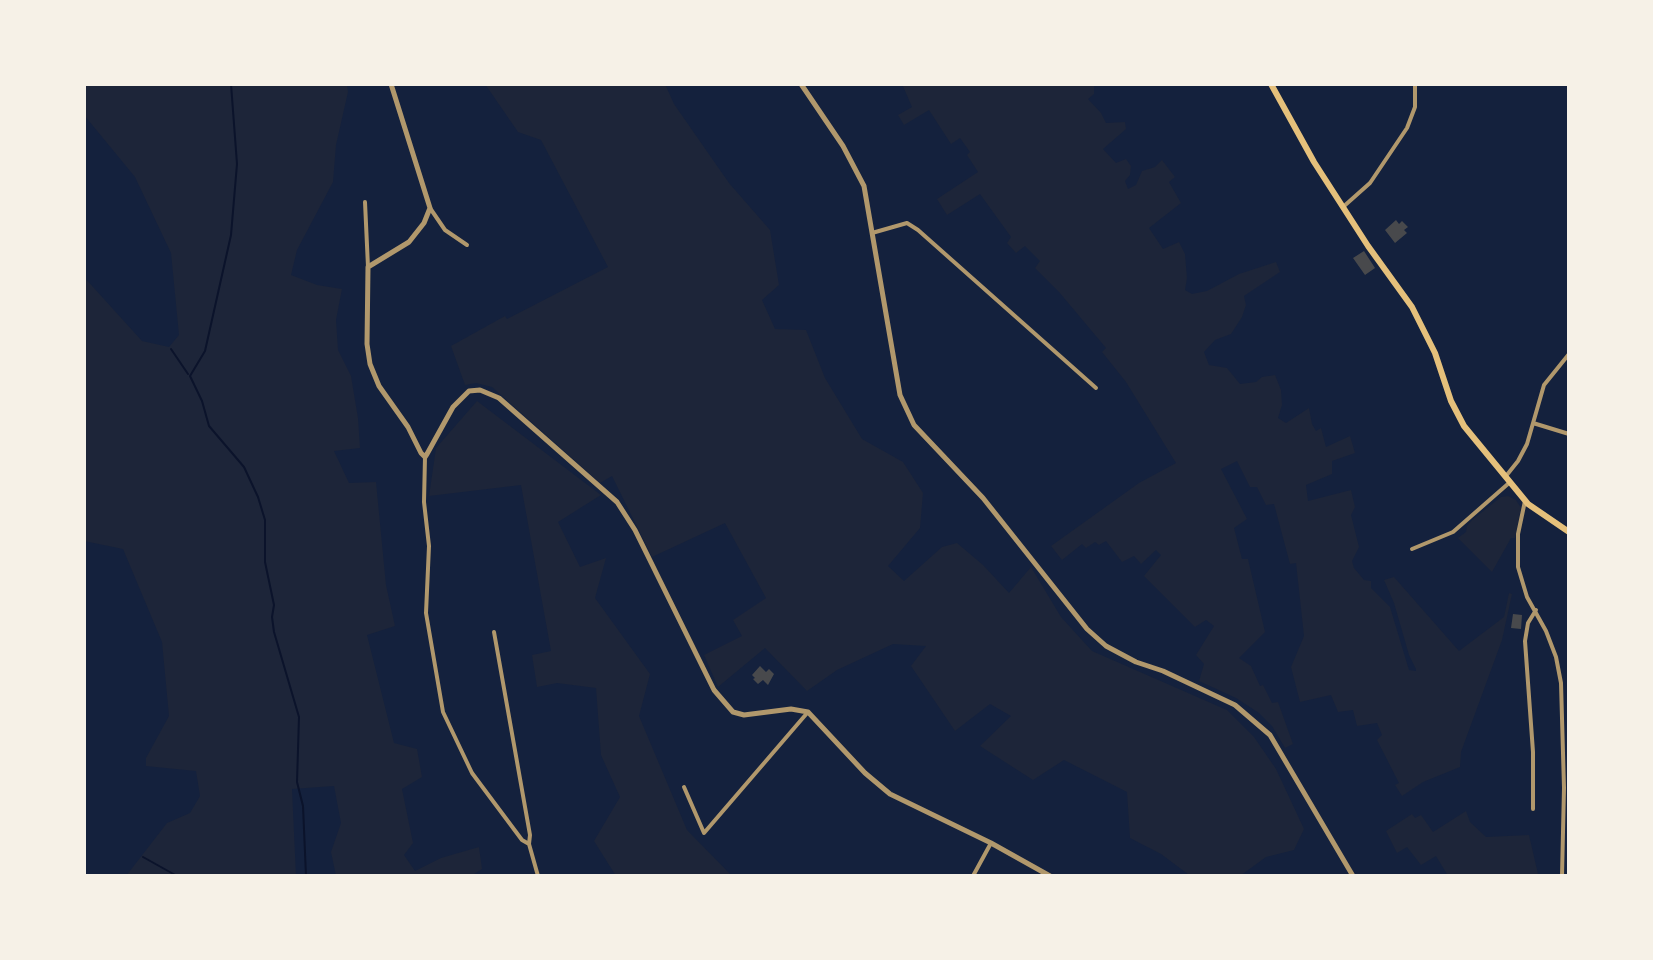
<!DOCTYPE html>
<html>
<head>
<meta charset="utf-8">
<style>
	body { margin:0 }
	#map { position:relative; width:1653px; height:960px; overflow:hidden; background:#14213d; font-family:"Source Sans 3",sans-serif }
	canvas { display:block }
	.frame { position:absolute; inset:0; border:86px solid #f6f1e7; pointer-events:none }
</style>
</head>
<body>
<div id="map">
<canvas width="1653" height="960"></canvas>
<div class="frame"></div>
</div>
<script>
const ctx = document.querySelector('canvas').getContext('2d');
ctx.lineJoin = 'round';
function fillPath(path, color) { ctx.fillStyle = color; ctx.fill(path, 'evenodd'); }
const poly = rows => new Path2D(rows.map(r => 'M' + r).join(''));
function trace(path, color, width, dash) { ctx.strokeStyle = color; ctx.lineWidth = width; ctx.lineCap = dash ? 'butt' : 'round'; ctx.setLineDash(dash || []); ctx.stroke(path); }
const green = poly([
	[84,84,347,84,348,92,336,145,333,182,297,250,291,275,317,285,342,289,336,320,338,350,351,376,358,418,360,448,334,451,349,483,376,482,386,585,395,626,367,635,394,743,417,749,422,777,402,789,413,843,404,855,415,871,441,858,479,847,482,869,471,876,336,876,331,852,341,823,334,786,292,789,296,876,126,876,167,823,190,813,200,796,196,771,146,766,146,758,169,716,162,642,123,549,84,541,84,277,142,341,169,347,179,335,171,253,135,177,84,115],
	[485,84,665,84,674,104,729,183,770,230,779,285,762,300,775,329,806,330,825,378,862,439,903,462,923,493,920,528,888,566,904,581,942,547,957,543,983,565,1009,593,1031,567,1061,617,1092,651,1227,710,1254,737,1276,769,1304,829,1294,850,1266,857,1240,876,1189,875,1161,854,1130,838,1127,792,1064,760,1033,780,980,746,1011,716,990,704,955,731,911,666,926,646,893,644,837,670,807,691,765,648,718,687,704,655,742,636,733,620,766,598,725,523,652,557,612,476,600,483,492,387,476,383,465,385,451,346,505,316,507,319,608,267,541,140,518,132],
	[902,84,1094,84,1094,94,1088,99,1101,113,1106,123,1125,122,1126,129,1103,149,1116,163,1126,159,1131,166,1130,175,1125,181,1128,189,1136,185,1142,171,1155,167,1162,160,1175,177,1169,182,1181,203,1149,228,1163,249,1179,242,1185,254,1187,278,1185,290,1192,294,1207,291,1239,274,1276,262,1280,272,1244,296,1246,305,1242,317,1231,334,1215,340,1204,352,1209,365,1227,368,1240,384,1256,382,1262,377,1275,375,1281,390,1282,405,1278,418,1286,423,1309,408,1312,424,1316,431,1321,428,1326,447,1350,436,1355,453,1332,461,1332,474,1306,485,1308,501,1351,490,1355,507,1351,515,1359,547,1352,561,1354,568,1364,580,1371,581,1371,588,1390,607,1409,670,1416,671,1416,669,1409,655,1394,603,1384,580,1394,577,1459,651,1504,617,1509,593,1512,594,1502,640,1461,752,1460,767,1423,782,1402,796,1395,785,1399,783,1377,740,1382,735,1377,723,1357,726,1353,710,1338,712,1331,695,1300,702,1291,667,1304,636,1296,563,1290,564,1274,504,1266,505,1257,487,1250,487,1237,461,1221,469,1247,519,1234,528,1242,559,1248,559,1265,632,1239,658,1251,666,1260,686,1263,685,1272,703,1278,702,1293,744,1285,748,1272,726,1259,713,1236,698,1199,681,1204,664,1196,655,1214,626,1206,620,1195,627,1144,576,1161,555,1156,550,1141,564,1134,556,1122,562,1106,541,1099,545,1095,542,1086,548,1082,544,1062,560,1051,546,1139,483,1176,463,1126,382,1102,352,1106,348,1059,292,1035,268,1040,261,1025,246,1016,253,1007,243,1011,237,980,194,947,215,937,199,978,172,967,155,970,152,960,138,951,144,929,110,904,125,898,115,912,107],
	[477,401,601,495,558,522,580,567,606,558,595,598,650,674,639,716,687,830,732,876,616,876,594,841,620,797,601,755,596,688,557,683,537,687,532,655,551,651,521,485,429,496,436,448],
	[1508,496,1516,500,1521,508,1515,538,1511,538,1492,572,1458,538,1466,532,1467,526,1472,520,1501,497],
	[1466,811,1470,822,1486,837,1529,835,1538,874,1448,876,1436,856,1421,865,1407,847,1397,853,1386,831,1412,814,1415,818,1421,815,1433,832]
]);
const stream = poly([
	[231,84,237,164,231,235,205,351,190,376,202,401,209,426,244,467,258,497,265,520,265,562,274,605,272,617,274,632,299,717,297,782,303,806,306,876],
	[171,349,188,374],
	[143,857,177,876]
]);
const building = poly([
	[1396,220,1399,224,1402,221,1408,227,1404,230,1407,233,1395,243,1385,230],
	[1364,251,1375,268,1365,275,1353,258],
	[1513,614,1522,615,1521,629,1511,628],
	[760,666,766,672,769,669,774,674,768,685,763,680,758,684,753,679,755,678,752,675]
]);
const minor = poly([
	[365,202,368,267],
	[1343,207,1370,183,1407,128,1415,107,1415,84],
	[430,208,445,230,467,245],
	[872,233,907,223,918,230,1096,388],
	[1533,423,1569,434],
	[425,457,424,502,429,546,426,613,443,712,472,773,522,840,529,844,538,876],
	[1506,476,1518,461,1527,444,1544,385,1569,354],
	[1525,501,1518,534,1518,567,1527,597,1546,631,1556,657,1561,683,1564,788,1562,876],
	[1412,549,1453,532,1509,483],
	[494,632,530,835,529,844],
	[684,787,704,833,808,712],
	[1533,809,1533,752,1525,641,1528,623,1536,610],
	[973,876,991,843]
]);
const tertiary = poly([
	[391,84,430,208,424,223,409,242,368,267,367,344,370,364,379,386,408,427,421,453,425,457,427,454,453,407,469,391,480,390,499,398,617,502,635,530,714,690,733,712,744,715,791,709,808,712,865,773,890,794,991,843,1050,876],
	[801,84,843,146,864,186,900,395,914,425,983,498,1087,629,1106,646,1136,662,1163,671,1235,705,1270,735,1353,876]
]);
const secondary = poly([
	[1271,84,1314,162,1368,246,1412,307,1435,353,1451,401,1464,426,1528,504,1569,532]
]);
fillPath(green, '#1d2539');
trace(stream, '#0b132b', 2);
fillPath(building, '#48494c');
trace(minor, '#b1986c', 4);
trace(tertiary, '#b1986c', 5);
trace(secondary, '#e5c07b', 6);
</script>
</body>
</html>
